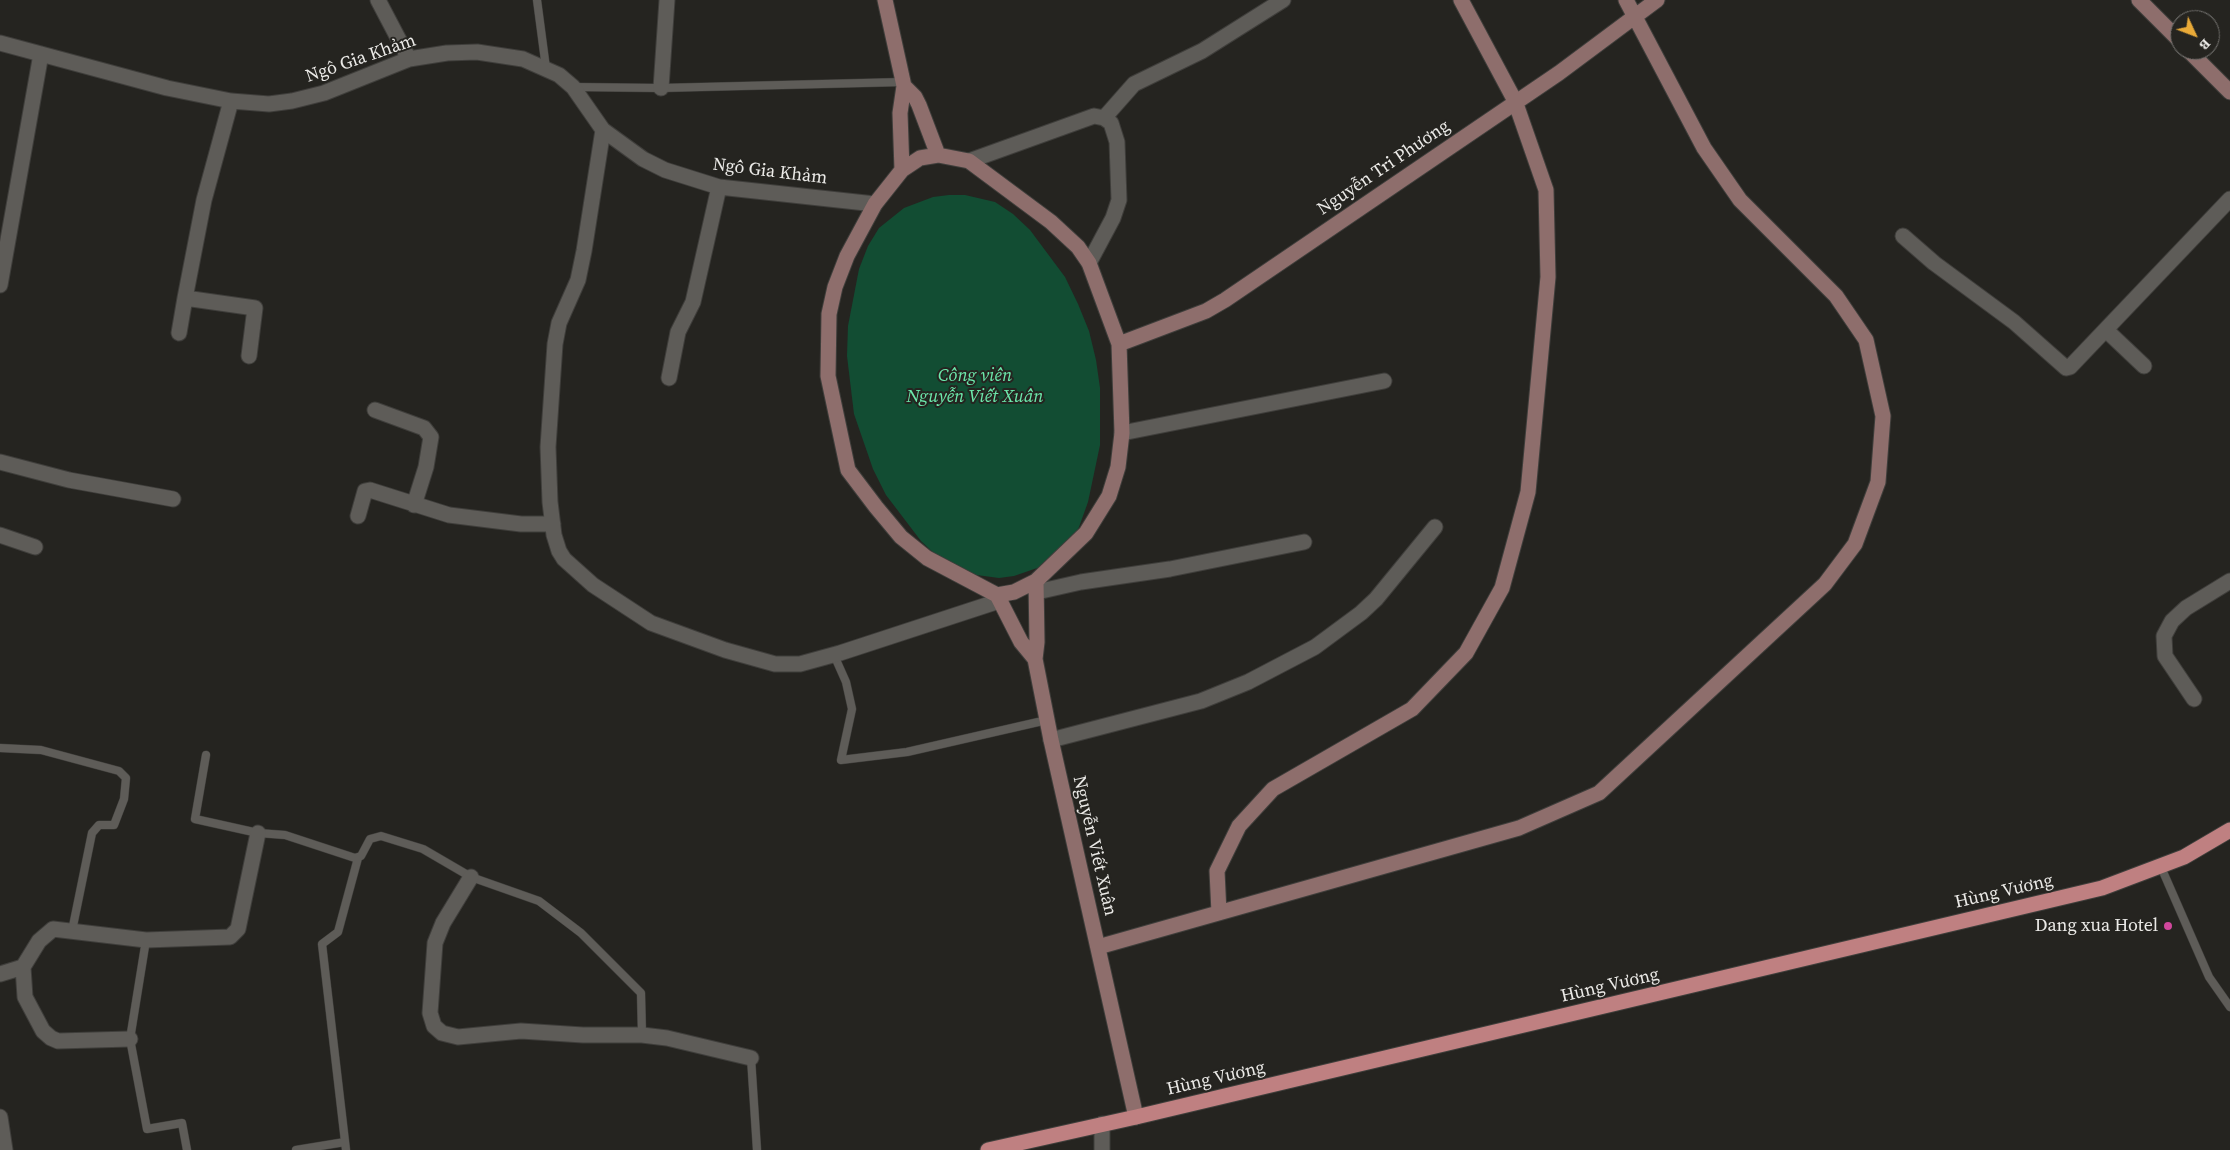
<!DOCTYPE html>
<html>
<head>
<meta charset="utf-8">
<style>
	body { margin:0 }
	#map { position:relative; width:2230px; height:1150px; overflow:hidden; background:#252420; font-family:"Source Serif 4",serif }
	canvas { display:block }
	.north { position:absolute; left:2170px; top:10px; width:50px; height:50px; box-sizing:border-box; background:#252420; border:1px solid #747370; border-radius:50%; rotate:133deg; font-size:14px; font-weight:700; line-height:20px; text-align:center; color:#ebeae7 }
	.north::after { content:''; display:block; margin:auto; width:18px; height:22px; background:#e9aa38; clip-path:polygon(50% 0,100% 100%,50% 72%,0 100%) }
</style>
</head>
<body>
<div id="map">
<canvas width="2230" height="1150"></canvas>
<div class="north">B</div>
</div>
<script>
const ctx = document.querySelector('canvas').getContext('2d');
ctx.lineJoin = 'round';
function fillPath(path, color) { ctx.fillStyle = color; ctx.fill(path, 'evenodd'); }
const poly = rows => new Path2D(rows.map(r => 'M' + r).join(''));
function trace(path, color, width, dash) { ctx.strokeStyle = color; ctx.lineWidth = width; ctx.lineCap = dash ? 'butt' : 'round'; ctx.setLineDash(dash || []); ctx.stroke(path); }
function write(font, color, halo, rows, align = 'center') {
  ctx.font = font + ' "Source Serif 4",serif'; ctx.lineWidth = 4; ctx.setLineDash([]); ctx.textBaseline = 'middle'; ctx.strokeStyle = halo; ctx.fillStyle = color; for (const [text, x, y, turn = 0] of rows) {
    ctx.save(); ctx.translate(x, y); ctx.rotate((+turn || 0) * Math.PI / 180); ctx.textAlign = isNaN(turn) ? turn : align; if (halo) ctx.strokeText(text, 0, 0); ctx.fillText(text, 0, 0); ctx.restore();
  }
}
const green = poly([
	[949,195,965,195,995,202,1013,214,1030,230,1065,277,1078,304,1089,331,1096,360,1100,388,1100,445,1088,502,1079,527,1071,541,1051,560,1040,567,1014,576,999,578,969,574,939,558,921,541,886,495,873,469,854,414,847,356,848,326,859,269,868,246,879,228,904,208,933,197]
]);
const lane = poly([
	[537,0,546,68],
	[573,87,661,88,903,82],
	[834,655,846,682,852,709,841,760,907,752,1047,720],
	[0,748,41,750,119,771,126,778,124,799,114,825,99,825,92,833,72,931],
	[206,755,195,819,258,833,285,835,355,858,361,856,370,839,381,836,423,849,471,877,539,901,581,933,641,993,642,1035],
	[2161,867,2209,977,2230,1007],
	[146,940,130,1039,147,1129,182,1123,187,1150],
	[751,1058,757,1150],
	[296,1150,345,1142],
	[346,1150,322,944,338,932,358,858]
]);
const street = poly([
	[378,0,409,59],
	[0,43,167,88,231,101,269,104,292,101,324,93,409,59,447,53,477,52,523,59,559,75,573,87,603,130,643,159,665,170,719,187,875,204],
	[661,88,667,0],
	[231,101,204,200,185,298,255,308,249,356],
	[1104,118,1134,84,1202,51,1283,0],
	[603,130,584,251,578,280,559,323,555,344,548,447,550,502,554,535,559,551,564,559,593,585,651,623,725,650,775,664,800,664,840,653,999,601],
	[969,161,1094,116,1104,118,1111,123,1117,142,1119,200,1113,218,1089,263],
	[1903,236,1934,263,2014,322,2066,368,2070,367,2230,199],
	[0,285,41,54],
	[2106,330,2144,366],
	[179,333,185,298],
	[669,378,678,332,693,302,719,187],
	[375,410,424,428,431,437,426,467,414,505],
	[1122,433,1384,381],
	[0,462,69,480,173,499],
	[358,516,365,491,370,490,449,515,521,524,553,524],
	[0,535,35,547],
	[1037,592,1081,582,1170,569,1304,542],
	[2194,699,2165,656,2164,636,2172,621,2186,608,2230,581],
	[1051,740,1201,701,1248,682,1315,647,1361,613,1376,599,1435,527],
	[471,877,443,923,435,943,430,1013,434,1026,442,1033,458,1037,521,1031,583,1035,642,1035,667,1038,751,1058],
	[23,967,25,997,43,1031,51,1038,58,1041,130,1039],
	[0,974,23,967,39,941,53,929,146,940,230,937,238,929,258,833],
	[0,1117,5,1150],
	[1102,1124,1102,1150]
]);
const secondary = poly([
	[885,0,904,86,915,97,919,105,938,155],
	[2139,0,2180,41],
	[2188,50,2230,92],
	[938,155,969,161,1051,222,1078,247,1089,263,1119,344,1122,433,1118,467,1109,496,1086,533,1036,581,1014,592,997,595,927,558,901,537,876,507,848,470,828,376,829,314,835,287,847,256,875,204,902,170,920,158,938,155],
	[902,170,900,113,904,86],
	[1119,344,1206,311,1225,300,1559,73,1657,0],
	[1036,581,1037,642,1035,659,1051,740,1136,1117],
	[997,595,1021,642,1035,659],
	[1219,913,1217,871,1239,826,1273,789,1412,709,1466,653,1502,588,1528,492,1548,277,1546,190,1515,101,1461,0],
	[1098,947,1519,828,1599,793,1825,584,1855,544,1878,482,1883,416,1866,340,1836,296,1740,200,1704,148,1626,0]
]);
const primary = poly([
	[988,1150,1136,1117,2102,888,2184,857,2230,830]
]);
const markers = [
	[2168,926,5,"#d1479c"]
];
const streetNames = [
	["Ngô Gia Khảm",361,59,-19],
	["Nguyễn Tri Phương",1384,168,-34],
	["Ngô Gia Khảm",770,172,7],
	["Nguyễn Viết Xuân",1094,846,77],
	["Hùng Vương",2004,892,-13],
	["Hùng Vương",1610,986,-13],
	["Hùng Vương",1216,1079,-13]
];
const parkNames = [
	["Công viên",975,376],
	["Nguyễn Viết Xuân",975,397]
];
const poiNames = [
	["Dang xua Hotel",2158,926]
];
fillPath(green, '#124d33');
trace(lane, '#3f3e3b', 9);
trace(street, '#3f3e3b', 17);
trace(secondary, '#3f3e3b', 17);
trace(primary, '#3f3e3b', 17);
trace(lane, '#5e5c58', 8);
trace(street, '#5e5c58', 15);
trace(secondary, '#8e6e6c', 15);
trace(primary, '#bf8081', 15);
for (const [x, y, r, color] of markers) { const dot = new Path2D(); dot.arc(x, y, r, 0, 2 * Math.PI); ctx.fillStyle = color; ctx.fill(dot); trace(dot, '#252420', 2); }
write('18px', '#ebeae7', '#252420', streetNames);
write('italic 18px', '#6ce9ac', '#252420', parkNames);
write('18px', '#ebeae7', '#252420', poiNames, 'right');
</script>
</body>
</html>
